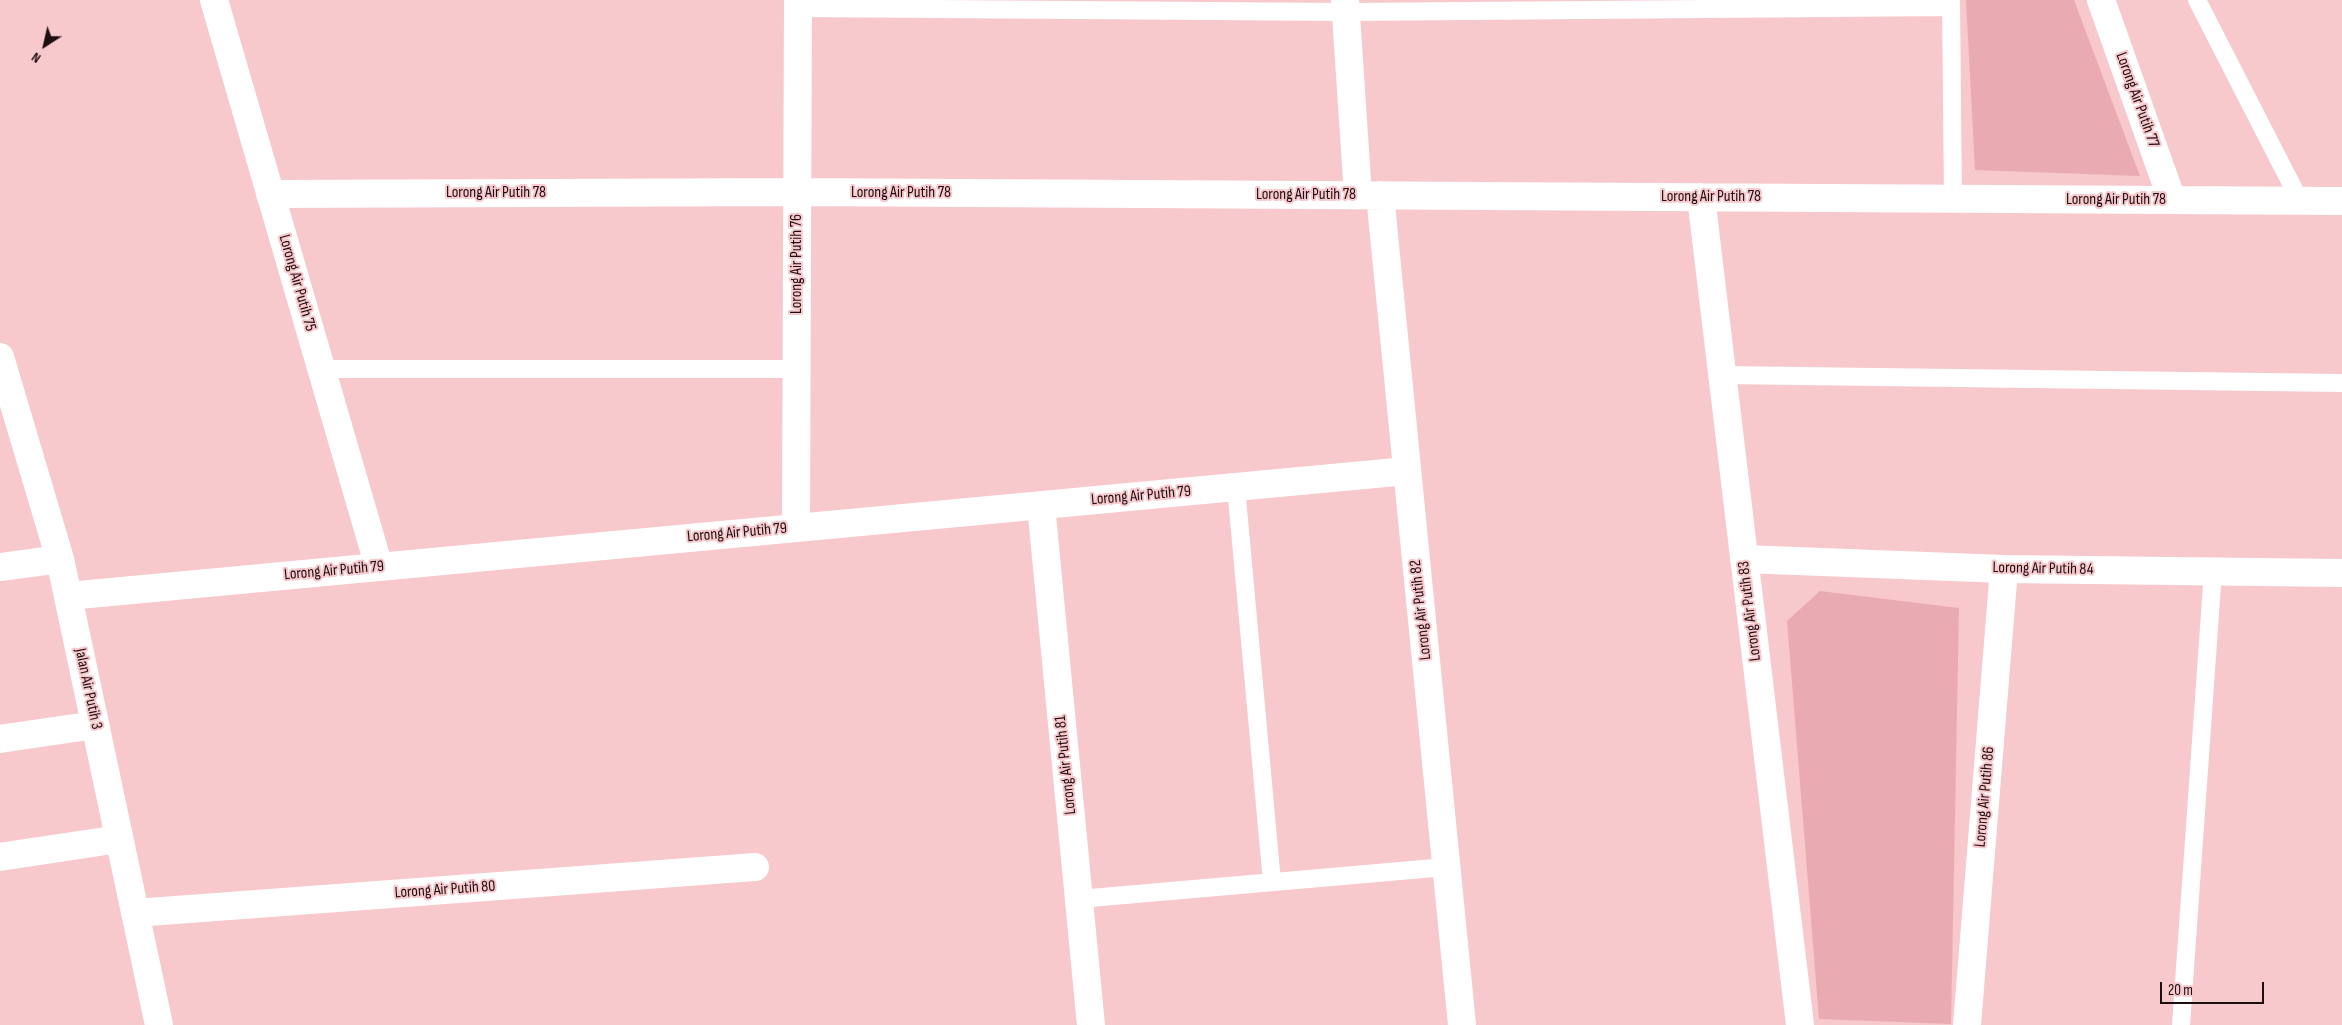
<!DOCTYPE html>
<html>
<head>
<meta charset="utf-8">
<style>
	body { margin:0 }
	#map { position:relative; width:2342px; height:1025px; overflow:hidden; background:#f7c8cc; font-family:"Sofia Sans Condensed",sans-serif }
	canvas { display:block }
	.north { position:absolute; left:20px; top:20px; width:50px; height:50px; -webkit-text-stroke:4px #f7c8cc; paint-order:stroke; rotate:215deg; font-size:14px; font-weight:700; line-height:20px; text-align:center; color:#1d0e10 }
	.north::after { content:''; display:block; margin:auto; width:18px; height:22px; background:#1d0e10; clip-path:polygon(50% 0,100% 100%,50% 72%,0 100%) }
	.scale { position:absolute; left:2160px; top:982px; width:104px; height:22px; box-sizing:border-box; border:2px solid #1d0e10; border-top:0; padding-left:6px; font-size:15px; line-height:18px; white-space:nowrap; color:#1d0e10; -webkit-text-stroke:4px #f7c8cc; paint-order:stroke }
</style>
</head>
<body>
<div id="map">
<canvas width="2342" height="1025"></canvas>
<div class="north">N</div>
<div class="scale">20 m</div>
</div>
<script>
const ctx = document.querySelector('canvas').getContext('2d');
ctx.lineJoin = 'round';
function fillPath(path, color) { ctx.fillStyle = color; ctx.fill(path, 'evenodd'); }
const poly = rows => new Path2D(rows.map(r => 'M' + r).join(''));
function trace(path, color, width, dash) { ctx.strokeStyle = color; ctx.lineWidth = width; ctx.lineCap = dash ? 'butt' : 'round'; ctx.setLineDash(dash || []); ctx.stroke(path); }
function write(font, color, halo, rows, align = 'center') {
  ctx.font = font + ' "Sofia Sans Condensed",sans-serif'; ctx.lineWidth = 4; ctx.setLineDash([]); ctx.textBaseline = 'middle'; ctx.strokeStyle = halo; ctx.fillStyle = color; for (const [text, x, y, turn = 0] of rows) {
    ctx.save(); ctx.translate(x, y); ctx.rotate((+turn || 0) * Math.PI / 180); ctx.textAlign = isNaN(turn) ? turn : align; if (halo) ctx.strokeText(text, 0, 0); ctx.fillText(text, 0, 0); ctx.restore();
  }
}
const green = poly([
	[1966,0,2074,0,2140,176,1975,170],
	[1820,591,1959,608,1951,1024,1819,1019,1787,621]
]);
const lane = poly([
	[1951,0,1953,199],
	[2197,0,2300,201],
	[798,8,1346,12,1951,7],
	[322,369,796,369],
	[1722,375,2342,383],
	[1236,487,1272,882],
	[1079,899,1446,867],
	[2181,1025,2213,571]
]);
const street = poly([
	[214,0,379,567],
	[1345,0,1358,195],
	[2101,0,2172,200],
	[270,194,797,192,2342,201],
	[1380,195,1462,1025],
	[1701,197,1800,1025],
	[0,357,60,559,159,1025],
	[1041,505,1091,1025],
	[796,528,798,0],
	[1744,559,2004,569,2342,573],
	[0,567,60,559],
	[68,596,1407,471],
	[0,739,95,725],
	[0,857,119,839],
	[135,913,755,867],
	[1967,1025,2004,569]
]);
const streetNames = [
	["Lorong Air Putih 77",2137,100,70],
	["Lorong Air Putih 78",496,193],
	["Lorong Air Putih 78",901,193],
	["Lorong Air Putih 78",1306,195],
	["Lorong Air Putih 78",1711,197],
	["Lorong Air Putih 78",2116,200],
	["Lorong Air Putih 76",797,264,-90],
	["Lorong Air Putih 75",297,283,74],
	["Lorong Air Putih 79",1141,496,-5],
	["Lorong Air Putih 79",737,533,-5],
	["Lorong Air Putih 84",2043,569,1],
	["Lorong Air Putih 79",334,571,-5],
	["Lorong Air Putih 82",1421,610,-96],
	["Lorong Air Putih 83",1750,611,-97],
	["Jalan Air Putih 3",88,689,78],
	["Lorong Air Putih 81",1066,765,-96],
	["Lorong Air Putih 86",1985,797,-85],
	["Lorong Air Putih 80",445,890,-4]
];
fillPath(green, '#e9abb1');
trace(lane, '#fff', 18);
trace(street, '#fff', 28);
write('16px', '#1d0e10', '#f7c8cc', streetNames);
</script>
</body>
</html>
